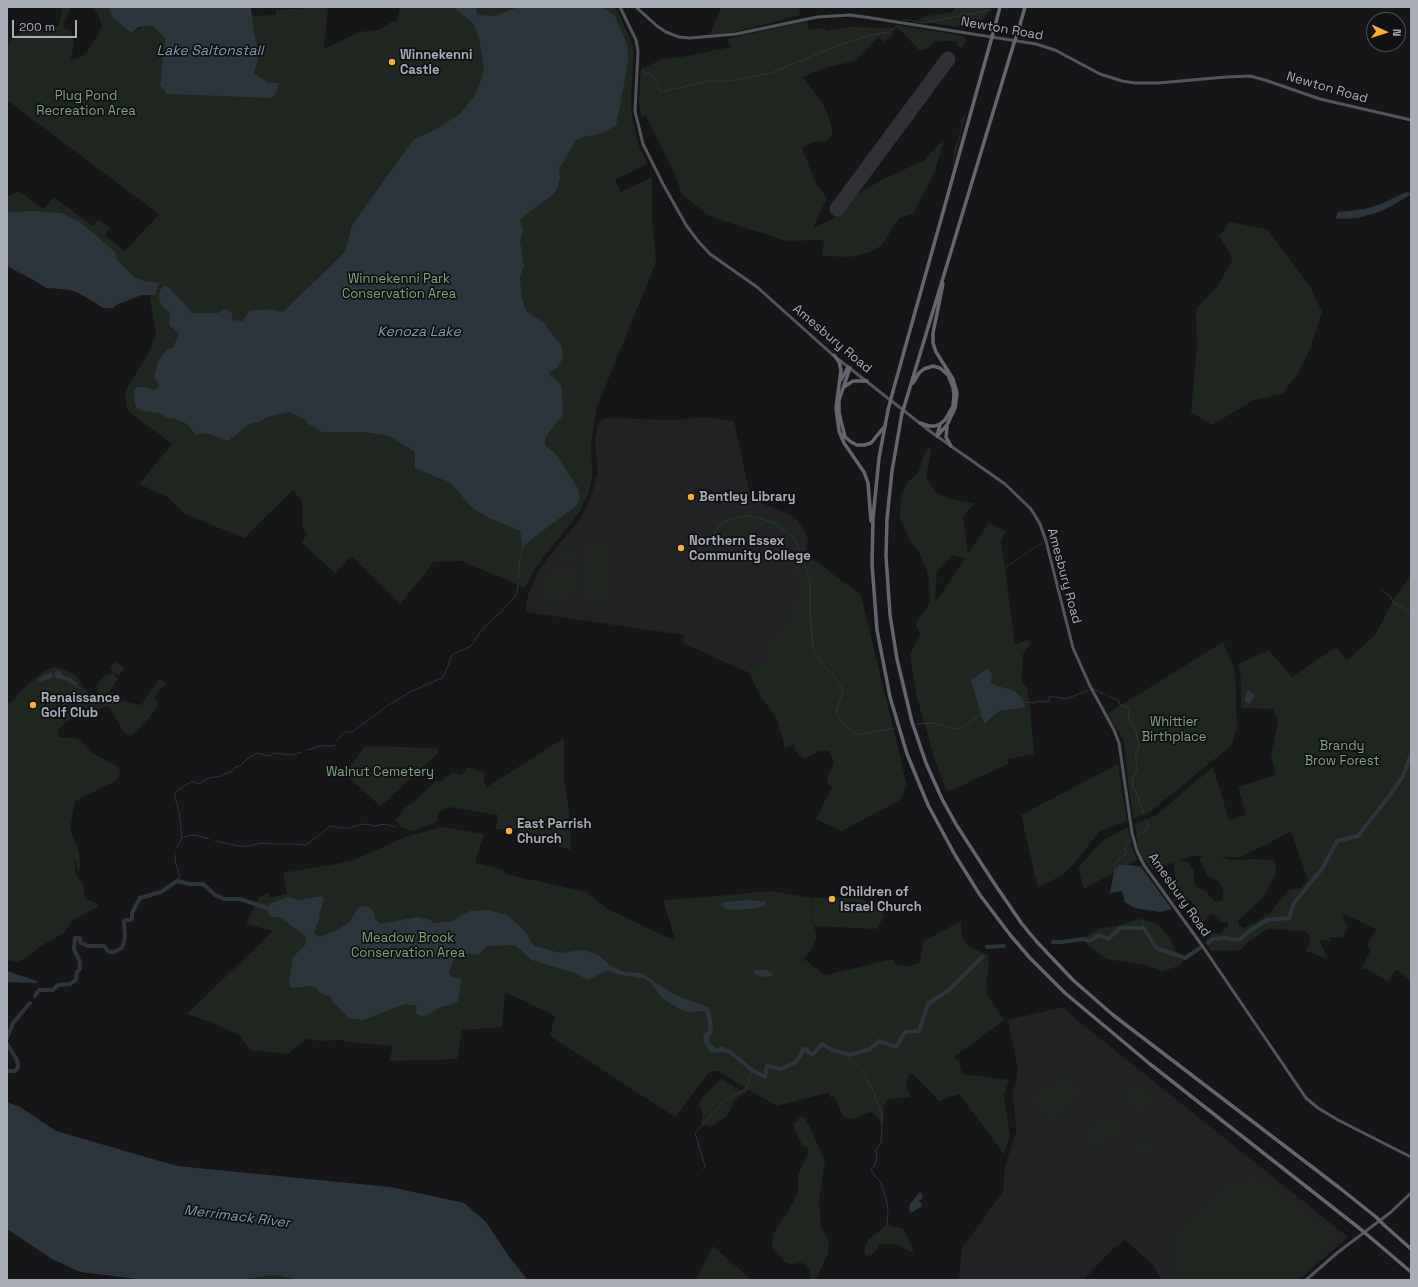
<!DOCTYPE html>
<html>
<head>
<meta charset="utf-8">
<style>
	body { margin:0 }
	#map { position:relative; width:1418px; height:1287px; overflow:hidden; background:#161618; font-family:"Space Grotesk",sans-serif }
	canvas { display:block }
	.frame { position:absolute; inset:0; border:8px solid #a8adb8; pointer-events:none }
	.north { position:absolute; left:1366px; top:12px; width:40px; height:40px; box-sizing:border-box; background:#111113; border:1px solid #4d4f55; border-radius:50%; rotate:93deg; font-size:11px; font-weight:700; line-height:16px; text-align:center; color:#a8adb8 }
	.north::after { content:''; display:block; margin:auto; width:14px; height:18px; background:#f2b134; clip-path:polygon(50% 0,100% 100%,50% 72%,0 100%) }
	.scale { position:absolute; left:12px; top:20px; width:65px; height:18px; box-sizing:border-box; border:2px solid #a8adb8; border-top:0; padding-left:5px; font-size:12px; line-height:14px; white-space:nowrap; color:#a8adb8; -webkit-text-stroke:3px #111113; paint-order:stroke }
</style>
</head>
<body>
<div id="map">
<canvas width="1418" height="1287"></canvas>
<div class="frame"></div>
<div class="north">N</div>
<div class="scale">200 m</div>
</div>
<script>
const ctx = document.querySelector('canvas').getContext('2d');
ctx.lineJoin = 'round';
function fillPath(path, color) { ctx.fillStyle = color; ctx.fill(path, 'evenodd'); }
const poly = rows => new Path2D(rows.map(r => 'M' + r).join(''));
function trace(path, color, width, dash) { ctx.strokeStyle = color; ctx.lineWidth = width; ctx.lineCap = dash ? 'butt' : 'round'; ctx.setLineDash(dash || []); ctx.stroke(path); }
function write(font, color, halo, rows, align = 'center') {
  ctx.font = font + ' "Space Grotesk",sans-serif'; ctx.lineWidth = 3.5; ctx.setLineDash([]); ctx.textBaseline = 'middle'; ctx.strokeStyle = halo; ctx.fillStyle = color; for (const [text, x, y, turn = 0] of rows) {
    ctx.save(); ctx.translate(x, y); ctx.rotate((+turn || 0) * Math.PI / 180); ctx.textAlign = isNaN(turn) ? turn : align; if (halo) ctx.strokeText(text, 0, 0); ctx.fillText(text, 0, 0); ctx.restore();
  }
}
const built = poly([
	[706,417,734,421,750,495,753,500,790,514,797,520,804,530,808,539,805,553,824,567,825,606,831,632,839,642,770,662,746,667,749,673,683,643,684,635,525,612,528,595,538,572,547,559,580,519,590,500,598,471,595,440,598,425,601,420,609,418,672,420],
	[1063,1007,1076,1019,1348,1237,1299,1280,1162,1280,1153,1265,1125,1240,1113,1249,1083,1280,959,1280,962,1248,1003,1192,1005,1166,1017,1129,1012,1093,1016,1081,1018,1069,1008,1020]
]);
const green = poly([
	[63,7,70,8,63,27,71,31,74,45,71,57,71,60,81,57,87,52,95,40,102,27,98,13,92,7,108,7,114,19,130,33,143,27,152,27,160,32,165,38,160,84,164,90,266,84,251,74,249,16,276,15,276,10,328,7,324,49,359,32,379,30,391,22,397,22,400,7,616,7,633,46,634,55,631,97,631,112,638,143,647,164,615,180,621,192,652,177,652,216,656,262,597,407,591,441,592,477,588,495,578,514,542,559,532,574,525,588,462,561,434,562,400,604,351,556,335,573,301,542,307,535,302,525,303,514,302,501,293,490,244,538,185,514,169,498,139,484,172,444,127,410,125,391,149,352,156,333,149,293,122,297,112,310,98,299,86,298,69,287,7,262,7,197,19,191,44,209,53,197,93,226,98,219,110,228,105,235,125,251,159,214,7,100,7,45,22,31,38,23,43,31,59,26],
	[721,7,799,7,800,15,740,31,710,35],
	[956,7,990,7,984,19,974,24,970,27,966,28,917,21,923,17,952,12],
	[807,21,809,30,825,28,826,31,850,27,895,28,891,37,883,42,879,36,855,61,825,68,803,77,826,109,833,133,827,141,813,142,802,148,816,184,827,198,813,228,835,218,849,199,889,176,924,161,933,150,944,140,935,171,913,214,899,218,882,245,871,252,850,257,822,256,824,240,786,241,709,216,682,194,674,172,646,116,641,117,639,102,641,69,663,59,681,57,731,47,727,39],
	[898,25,964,36,966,39,964,45,960,48,955,41,945,41,935,42,928,48,924,50,919,50,902,32,895,27],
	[966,112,963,126,952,169,954,148,955,148,962,125,960,121],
	[1230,222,1267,229,1311,288,1322,312,1310,349,1297,375,1282,394,1254,400,1212,425,1191,412,1197,347,1196,309,1217,287,1233,259,1219,236],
	[930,446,931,453,926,477,935,492,950,499,975,504,968,510,963,518,968,554,989,523,1006,531,1001,541,1005,567,1031,549,1043,542,1044,544,1032,550,1005,569,1015,645,1027,640,1031,643,1022,656,1023,657,1021,682,1027,687,1028,699,1029,699,1034,754,1007,759,1008,764,950,791,945,788,933,754,917,697,910,655,920,634,916,625,918,619,930,603,929,581,926,568,918,551,910,541,900,518,901,495,907,483,918,473,923,457],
	[953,555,965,558,938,599,935,598,937,572],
	[751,511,767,516,792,527,798,535,800,555,815,561,827,569,827,580,827,570,861,595,907,786,900,800,842,831,816,819,832,787,828,784,827,778,834,763,831,755,828,751,819,751,805,759,800,756,795,750,795,744,785,748,777,719,761,697,746,667,771,662,769,653,773,638,788,625,800,587,794,565,800,555,793,538,776,528,758,527,737,536,713,550,709,548,704,548,709,533,716,525,717,520],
	[586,541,588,541,588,548,597,545,602,545,609,552,610,556,609,593,605,600,598,603,592,602,587,599,586,602,584,602],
	[562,547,577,551,573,560,566,562,558,561],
	[548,571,581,572,577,591,565,601,546,602],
	[1410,576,1411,577,1411,981,1396,969,1388,982,1368,969,1362,969,1371,949,1367,946,1376,929,1344,914,1343,919,1348,927,1342,938,1329,937,1331,941,1319,940,1328,959,1306,951,1311,938,1306,931,1268,929,1249,941,1241,950,1211,951,1205,941,1213,933,1220,934,1228,926,1228,921,1221,923,1214,915,1210,914,1202,924,1195,925,1191,924,1197,919,1196,907,1189,899,1182,899,1174,902,1173,900,1175,897,1174,889,1176,886,1177,880,1174,875,1174,865,1175,862,1181,860,1188,862,1194,870,1194,880,1196,887,1206,891,1215,902,1223,900,1223,889,1218,881,1207,875,1199,858,1204,856,1191,856,1152,870,1142,857,1138,847,1135,824,1155,816,1213,767,1229,820,1246,815,1238,787,1276,775,1271,756,1278,722,1273,709,1241,708,1241,678,1238,664,1269,650,1292,677,1336,647,1347,661,1375,635,1394,599],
	[1291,831,1308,880,1301,888,1289,890,1286,894,1282,897,1270,914,1265,915,1255,923,1244,928,1239,926,1238,921,1264,896,1276,873,1275,860,1251,859,1231,860,1219,857,1240,857,1263,846,1267,846,1274,840],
	[1223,642,1235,670,1237,726,1232,745,1150,812,1133,819,1127,774,1124,743,1121,735,1107,714],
	[116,661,125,668,119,676,113,672,118,679,110,691,114,697,118,700,141,705,160,678,166,683,155,696,158,704,150,717,132,735,128,735,124,732,109,707,107,706,98,710,92,718,84,718,79,716,74,717,68,721,58,730,57,733,59,737,63,738,73,738,81,740,94,754,115,765,120,769,119,776,115,781,75,801,70,828,79,853,80,870,78,870,76,861,73,859,75,864,76,875,83,884,85,897,88,900,97,903,98,905,97,907,73,920,64,933,39,947,28,957,17,962,11,961,7,960,7,704,14,700,18,693,43,672,53,667,63,669,75,675,92,698,98,696,97,685,99,681,107,674,110,675,113,672,110,669],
	[564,738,564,778,569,810,571,850,521,834,518,830,509,827,504,829,496,829,498,815,449,807,438,813,437,822,414,831,403,828,395,820,403,812,404,808,415,801,437,780,439,782,452,773,461,775,468,767,485,773,484,782,487,787],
	[365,746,436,748,439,752,381,806,379,805,345,774],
	[1118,764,1127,821,1099,832,1073,865,1062,875,1038,888,1021,815],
	[442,827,484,834,475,863,505,870,505,874,587,892,606,908,666,937,675,939,663,900,694,898,770,891,812,898,813,924,813,898,855,898,885,907,881,922,876,929,814,926,817,938,810,951,799,964,804,959,825,975,893,959,896,965,910,966,920,963,923,942,961,921,962,936,965,942,971,947,988,955,989,965,986,982,988,996,1004,1020,954,1057,959,1061,962,1074,1009,1080,1004,1095,1010,1135,1004,1154,959,1094,939,1101,916,1077,911,1073,909,1074,906,1085,911,1098,899,1098,888,1100,883,1106,884,1116,882,1124,877,1116,870,1112,853,1119,843,1116,835,1097,834,1096,830,1098,830,1092,777,1106,749,1090,739,1096,734,1101,728,1115,712,1126,701,1125,703,1114,699,1105,701,1099,718,1081,724,1080,731,1085,741,1090,745,1088,718,1071,710,1071,675,1117,550,1036,555,1016,505,992,502,1027,462,1030,457,1059,389,1061,393,1046,346,1042,341,1040,320,1041,306,1039,294,1048,289,1054,250,1050,239,1035,211,1022,187,1014,273,931,246,924,259,897,269,892,269,898,287,894,283,873,352,861,405,837],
	[1128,827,1134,854,1138,859,1084,889,1078,868,1103,840],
	[1139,919,1158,924,1169,937,1174,948,1185,958,1180,965,1162,972,1149,966,1107,959,1088,945,1084,939,1097,929,1117,926],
	[1072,1077,1079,1094,1069,1097,1065,1108,1067,1111,1054,1120,1043,1107,1034,1103,1043,1083,1054,1088,1053,1084],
	[1135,1083,1153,1097,1137,1113,1132,1108,1129,1102,1128,1095],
	[1111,1114,1122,1127,1094,1151,1084,1138],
	[800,1117,804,1117,810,1127,825,1161,819,1200,821,1227,829,1241,828,1253,816,1280,811,1280,809,1269,803,1263,797,1263,794,1265,785,1262,772,1248,773,1234,788,1211,798,1193,798,1176,809,1149,802,1145,793,1125],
	[1150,1139,1152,1151,1133,1154,1132,1142],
	[1253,1179,1269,1185,1338,1238,1295,1280,1181,1280,1174,1262,1175,1240,1183,1225,1235,1182],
	[887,1224,893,1227,902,1228,908,1237,913,1251,913,1253,896,1244,880,1244,875,1252,872,1255,865,1256,865,1248,868,1240],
	[713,1246,739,1269,751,1280,700,1280,697,1278],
	[269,1275,282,1275,310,1280,233,1280]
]);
const water = poly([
	[108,7,251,7,253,26,259,56,254,73,268,83,278,83,277,91,272,98,167,94,160,85,165,38,153,26,139,27,131,33,113,18],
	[453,7,479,7,476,8,477,15,495,16,518,7,602,7,615,16,627,45,628,63,616,126,599,134,584,137,576,140,559,169,560,178,558,186,554,194,520,219,523,231,520,241,524,266,520,277,521,294,526,311,544,323,562,347,563,358,559,365,554,370,549,372,550,376,554,377,561,385,562,390,563,415,545,437,545,445,555,453,579,490,580,499,576,506,533,538,523,547,520,531,487,517,471,507,451,483,415,468,415,452,390,436,365,432,322,432,307,423,304,419,290,412,267,417,259,422,251,423,228,441,206,433,196,435,187,424,176,419,167,418,159,413,143,411,136,408,134,398,134,391,137,387,145,387,155,390,159,387,159,385,154,378,158,361,168,349,173,348,179,333,169,325,170,313,161,305,159,297,160,290,164,286,170,288,174,294,181,300,192,313,218,313,224,309,232,313,232,320,243,321,249,311,266,309,283,312,345,252,352,225,413,140,438,128,460,114,475,95,482,78,484,66,479,39,474,24],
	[1406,192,1410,193,1410,195,1388,208,1376,213,1358,218,1337,219,1336,217,1338,212,1365,209,1381,204],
	[34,211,61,213,79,221,115,252,117,260,135,278,145,281,159,283,155,295,142,295,118,304,112,308,103,308,86,297,74,291,62,289,46,288,37,282,7,266,7,214,10,212],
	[987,669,992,674,991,683,1001,687,1013,690,1023,699,1025,707,999,711,984,724,971,680],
	[56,671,60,672,65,677,71,678,78,684,76,685,84,691,65,680,56,678,54,673],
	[52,673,53,678,38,682,38,679,43,675],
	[1248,690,1255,695,1255,697,1252,699,1250,704,1248,704,1244,699],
	[1118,865,1130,865,1141,867,1172,909,1160,912,1135,908,1125,902,1122,891,1110,893,1114,872],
	[322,896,324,900,320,912,319,920,314,932,316,935,320,937,339,929,349,922,359,907,368,906,374,912,375,919,380,924,417,917,430,920,434,923,445,922,451,922,461,915,470,911,488,910,507,915,527,933,530,941,535,946,560,953,583,950,599,955,610,966,625,972,641,973,675,995,708,1007,711,1012,713,1029,713,1032,709,1038,709,1042,717,1049,721,1047,724,1047,726,1050,723,1052,714,1053,710,1052,706,1046,703,1040,704,1035,708,1031,708,1023,705,1011,699,1011,694,1013,681,1010,662,998,651,983,645,979,616,974,608,970,588,980,577,974,532,960,515,945,487,946,478,955,464,953,454,958,449,973,451,976,461,979,460,991,458,1001,451,1005,443,1006,427,1015,420,1016,415,1013,417,1006,405,1004,363,1020,349,1018,333,1002,330,995,327,996,322,994,315,987,308,986,294,988,291,987,289,982,293,957,306,944,306,937,288,923,279,917,272,917,268,913,269,904,288,897,299,900],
	[750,900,766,902,766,905,757,908,734,910,727,909,720,905,724,902],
	[760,970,767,970,773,974,771,977,767,976,762,977,754,974,754,971],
	[7,971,37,981,37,983,7,982],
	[7,1102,20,1107,56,1131,177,1166,390,1187,464,1203,486,1222,510,1258,528,1280,301,1280,274,1275,239,1280,145,1280,80,1272,52,1259,7,1229],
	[920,1192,923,1195,922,1199,919,1201,922,1204,921,1207,910,1213,909,1208,910,1204]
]);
const stream = poly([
	[1006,9,1009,7],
	[903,20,910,20],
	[913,21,923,23,991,10],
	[893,29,898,25],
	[642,71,653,76,661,92,708,81,730,81,771,73,839,45,870,35,889,32],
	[711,538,722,523,737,517,749,516,762,519,774,523,794,537,810,579,810,610,813,649,821,663,836,679,843,690,836,713,846,726,857,735,895,728],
	[518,580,520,558,523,547],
	[1382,590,1391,597,1394,604,1404,608,1411,613],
	[1094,689,1105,695],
	[1108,696,1119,701,1120,705,1125,706,1128,708,1129,719,1135,728,1139,744,1138,750,1135,754,1137,762,1136,767,1137,769,1132,780,1133,787,1138,796,1144,815],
	[1024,702,1034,703,1039,701,1049,702,1049,697,1050,696,1066,699,1089,690],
	[916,724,934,723,950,728,960,729,982,713],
	[337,740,347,731,348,733,353,731,389,705,412,691,442,678,445,674,452,655,471,646,484,627,502,611,517,594,518,582],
	[306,750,312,749,320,746,332,746,335,745],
	[1406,764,1411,766],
	[400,826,402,826],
	[1137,837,1148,829,1148,824,1145,819],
	[182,838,191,835,195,835,209,839],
	[215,841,239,846,248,846,262,843,275,844,297,844,306,845,331,826,340,828,349,828,359,825,367,824,374,826,386,824,395,827],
	[177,847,182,838,179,811,175,798,175,793,184,786,193,781,199,784,208,778,222,776,226,773,231,772,235,767,240,766,247,759,258,753,269,756,275,753,292,755,302,752],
	[176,854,175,862,180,876,177,881],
	[1115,873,1114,865,1122,856,1126,855,1127,852,1125,852,1125,847,1131,840],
	[1143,928,1143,920],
	[843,1053,863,1072,874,1093,881,1112,882,1124,881,1143,876,1150,877,1158,874,1167,871,1169,874,1175,880,1182,885,1195,888,1208,887,1224],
	[703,1169,705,1166,695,1133,726,1099,746,1090,752,1070]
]);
const river = poly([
	[1053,942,1062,942,1084,939,1089,941,1099,935,1108,939,1120,928,1144,928,1156,948,1185,958,1200,948],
	[1208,943,1213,939,1225,938,1239,940,1248,932,1267,920,1289,918,1294,903,1322,869,1337,841,1358,836,1390,795,1403,776,1411,754],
	[987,947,1004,946],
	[35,996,39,990,53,990,58,985,70,984,76,980,77,972,80,969,80,962,74,949,75,938,80,938,80,941,81,943,88,946,104,946,109,952,114,952,122,948,125,938,124,921,132,919,132,913,140,898,161,892,177,881,189,884,203,884,215,895,224,899,240,899,273,910],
	[7,1038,13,1023,30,1003],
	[7,1044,17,1060,18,1067,15,1071,7,1071],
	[721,1049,730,1052,752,1070,765,1077,767,1066,781,1069,796,1062,801,1055,803,1049,807,1050,809,1053,813,1054,822,1044,832,1050,850,1055,870,1049,879,1041,896,1047,905,1032,919,1031,928,1004,950,989,982,957]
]);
const runway = poly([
	[837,209,948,59]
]);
const major = poly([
	[620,7,636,40,638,51,635,111,643,144,663,184,686,225,698,241,710,254,757,287,834,356],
	[636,7,657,26,666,32,679,37,690,38,736,34,817,17,850,15,865,17,1036,44,1055,50,1100,74,1122,81,1135,83,1158,83,1226,77,1250,76,1265,80,1320,99,1411,120],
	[838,359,931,432,1005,484,1031,509,1040,524,1046,541,1073,648,1090,686,1114,730,1119,743,1132,833,1137,851,1144,865,1201,944,1306,1098,1318,1108,1338,1120,1411,1157],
	[1306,1280,1337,1253,1391,1212,1411,1193]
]);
const highway = poly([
	[994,30,1000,7],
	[1017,35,1025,7],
	[834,355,839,362,841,370,836,408,839,431,844,443,864,472,868,483,871,521],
	[850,368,839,400,839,413,845,437,851,442,857,445,864,445,871,443,884,427],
	[841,380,848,367],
	[913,383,919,373,924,369,933,366,940,368,948,375,953,387,954,395,953,406,945,420,940,424,935,426,929,426,920,423],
	[844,387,853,381,867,381],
	[893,391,990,44],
	[904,407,1014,43],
	[888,410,879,458,873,518,872,564,877,630,890,697,907,754,928,805,955,855,980,895,1011,936,1030,958,1065,993,1150,1064,1359,1228],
	[902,413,892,471,887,519,886,556,890,615,897,659,912,722,926,763,942,799,957,826,994,883,1022,924,1037,942,1073,980,1113,1015,1341,1189,1376,1217],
	[947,427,946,437,951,446],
	[937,436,947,425,955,408,957,393,953,379,936,352,933,343,933,333,943,284],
	[937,436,940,424],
	[1384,1225,1411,1249],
	[1371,1238,1411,1272]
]);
const highwayBridge = poly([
	[1014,43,1017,35],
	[990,44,994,30],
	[888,410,893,391],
	[902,413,904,407],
	[1376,1217,1384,1225],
	[1359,1228,1371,1238]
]);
const markers = [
	[392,62,4,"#f2b134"],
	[691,497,4,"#f2b134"],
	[681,548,4,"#f2b134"],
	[33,705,4,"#f2b134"],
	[509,831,4,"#f2b134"],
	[832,899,4,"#f2b134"]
];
const streetNames = [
	["Newton Road",1002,29,10],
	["Newton Road",1327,88,16],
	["Amesbury Road",832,339,40],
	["Amesbury Road",1064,576,75],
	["Amesbury Road",1179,895,55]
];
const poiNames = [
	["Winnekenni",400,55],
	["Castle",400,70],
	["Bentley Library",699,497],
	["Northern Essex",689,541],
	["Community College",689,556],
	["Renaissance",41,698],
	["Golf Club",41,713],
	["East Parrish",517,824],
	["Church",517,839],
	["Children of",840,892],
	["Israel Church",840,907]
];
const parkNames = [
	["Plug Pond",86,96],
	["Recreation Area",86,111],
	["Winnekenni Park",399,279],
	["Conservation Area",399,294],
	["Whittier",1174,722],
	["Birthplace",1174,737],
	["Brandy",1342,746],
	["Brow Forest",1342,761],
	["Walnut Cemetery",380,772],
	["Meadow Brook",408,938],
	["Conservation Area",408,953]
];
const waterNames = [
	["Lake Saltonstall",210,51],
	["Kenoza Lake",419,332],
	["Merrimack River",237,1217,7]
];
fillPath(built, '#222225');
fillPath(green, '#1e261f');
fillPath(water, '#2c353c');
trace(stream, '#2c353c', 1);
trace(river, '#2c353c', 4);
trace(runway, '#303135', 15);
trace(major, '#53555c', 3);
trace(highway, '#63666e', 3.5);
trace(highwayBridge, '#63666e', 3.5);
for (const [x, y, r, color] of markers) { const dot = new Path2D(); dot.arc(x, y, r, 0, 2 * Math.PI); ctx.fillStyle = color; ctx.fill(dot); trace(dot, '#111113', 1.5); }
write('13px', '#a8adb8', '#111113', streetNames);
write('bold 13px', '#a8adb8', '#111113', poiNames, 'left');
write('13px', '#7fa381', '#111113', parkNames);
write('italic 14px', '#7f9bb3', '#111113', waterNames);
</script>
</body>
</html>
